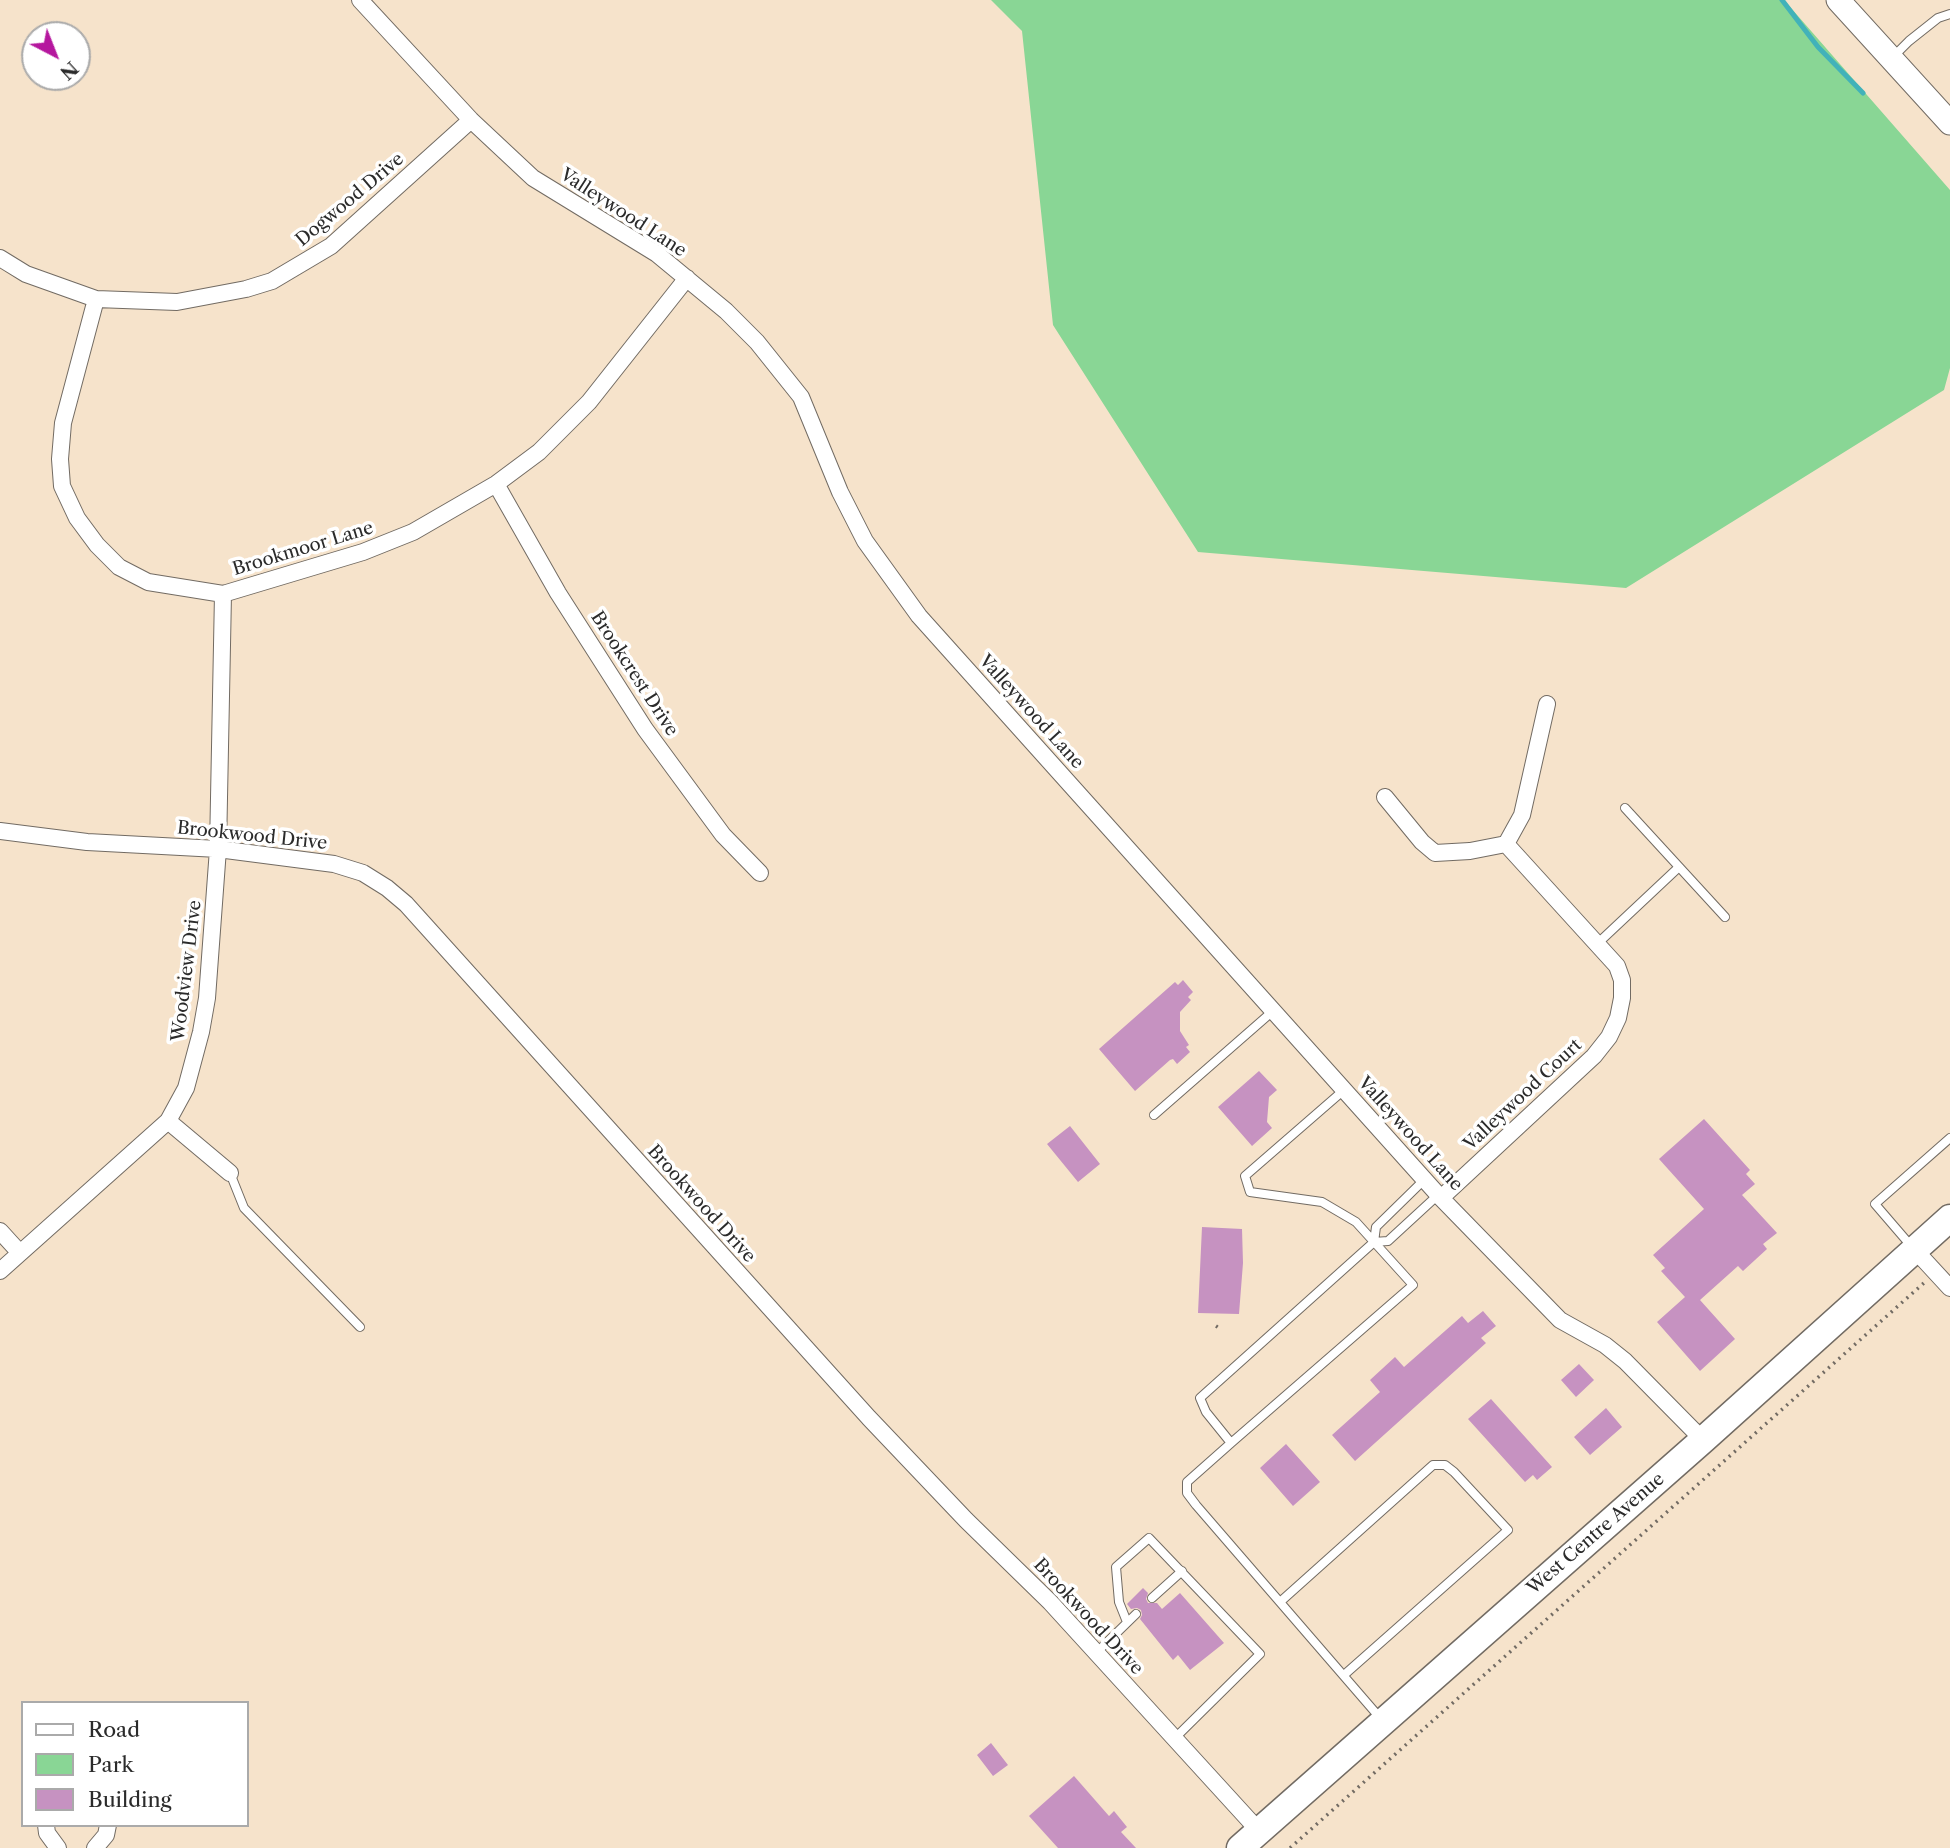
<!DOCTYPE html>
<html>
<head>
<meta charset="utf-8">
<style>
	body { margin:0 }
	#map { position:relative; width:1950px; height:1848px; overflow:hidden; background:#f6e3cb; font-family:"Libre Caslon Text",serif }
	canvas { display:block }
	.legend { position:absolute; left:21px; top:1701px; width:228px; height:126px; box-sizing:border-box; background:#fff; border:2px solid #aaa; margin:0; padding:9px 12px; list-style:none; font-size:21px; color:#2b2b2b }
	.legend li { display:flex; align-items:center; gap:14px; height:35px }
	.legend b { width:35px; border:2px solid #aaa }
	.north { position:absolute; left:21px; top:21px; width:70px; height:70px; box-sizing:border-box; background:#fff; border:2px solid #aaa; border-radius:50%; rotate:138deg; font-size:19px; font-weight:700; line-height:28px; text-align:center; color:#2b2b2b }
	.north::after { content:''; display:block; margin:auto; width:24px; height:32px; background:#b5179e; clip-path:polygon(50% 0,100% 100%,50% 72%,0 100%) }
</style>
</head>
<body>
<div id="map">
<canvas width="1950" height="1848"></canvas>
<ul class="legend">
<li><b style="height:9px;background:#fff"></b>Road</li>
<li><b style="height:19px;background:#89d695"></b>Park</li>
<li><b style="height:19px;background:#c692c1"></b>Building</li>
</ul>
<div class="north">N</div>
</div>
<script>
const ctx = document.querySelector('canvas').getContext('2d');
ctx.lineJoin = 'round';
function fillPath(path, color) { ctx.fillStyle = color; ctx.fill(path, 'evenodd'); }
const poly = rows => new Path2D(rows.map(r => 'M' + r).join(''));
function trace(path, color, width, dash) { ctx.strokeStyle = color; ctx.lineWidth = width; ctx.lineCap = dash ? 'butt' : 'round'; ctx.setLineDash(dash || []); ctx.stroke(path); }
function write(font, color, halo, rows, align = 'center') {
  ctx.font = font + ' "Libre Caslon Text",serif'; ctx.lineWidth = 7; ctx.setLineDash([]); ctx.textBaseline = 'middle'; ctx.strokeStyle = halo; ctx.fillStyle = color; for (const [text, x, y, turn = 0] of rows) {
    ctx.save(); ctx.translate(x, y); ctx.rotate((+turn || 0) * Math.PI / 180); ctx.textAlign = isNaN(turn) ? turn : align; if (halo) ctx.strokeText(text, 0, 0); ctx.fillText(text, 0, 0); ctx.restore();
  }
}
const green = poly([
	[991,0,1784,0,1950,190,1950,368,1944,390,1626,588,1198,552,1053,325,1022,31]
]);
const stream = poly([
	[1782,0,1818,47,1863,93]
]);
const building = poly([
	[1183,980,1193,992,1188,997,1191,1000,1180,1012,1180,1031,1189,1045,1186,1047,1190,1052,1177,1064,1173,1059,1170,1060,1135,1091,1099,1049,1175,982,1178,985],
	[1259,1071,1277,1090,1269,1097,1267,1122,1272,1128,1252,1146,1218,1107],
	[1704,1119,1750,1170,1746,1174,1755,1184,1742,1195,1777,1233,1763,1244,1767,1249,1743,1271,1738,1266,1700,1300,1735,1339,1700,1371,1657,1322,1685,1297,1661,1271,1665,1268,1653,1255,1704,1209,1659,1159],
	[1070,1126,1100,1164,1078,1182,1047,1144],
	[1202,1227,1242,1229,1243,1263,1239,1314,1198,1313],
	[1483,1311,1496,1326,1481,1338,1486,1343,1355,1461,1332,1435,1380,1392,1370,1380,1395,1357,1404,1367,1462,1316,1468,1323],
	[1579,1364,1594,1380,1576,1397,1561,1380],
	[1491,1399,1552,1467,1537,1480,1533,1475,1525,1482,1468,1419],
	[1606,1408,1622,1427,1590,1455,1574,1437],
	[1286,1444,1320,1482,1293,1506,1260,1468],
	[1143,1588,1148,1593,1146,1599,1148,1603,1157,1603,1162,1609,1180,1593,1224,1643,1190,1670,1178,1655,1173,1660,1140,1619,1142,1615,1141,1610,1137,1608,1131,1609,1127,1604],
	[991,1743,1008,1765,993,1776,977,1755],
	[1074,1776,1109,1816,1114,1811,1127,1827,1121,1832,1136,1848,1058,1848,1029,1816]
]);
const path = poly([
	[1216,1326,1219,1328],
	[1290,1848,1925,1282]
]);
const lane = poly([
	[1893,57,1909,41,1938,18,1950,14],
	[1625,808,1725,917],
	[1597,944,1679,867],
	[1154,1115,1273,1011],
	[230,1173,244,1208,360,1327],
	[1424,1180,1376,1227,1374,1242,1388,1241,1438,1195],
	[1374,1242,1200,1398,1206,1412,1231,1443,1187,1482,1187,1493,1196,1505,1381,1719],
	[1912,1247,1875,1204,1950,1138],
	[1231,1443,1413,1285,1356,1222,1322,1202,1250,1192,1245,1176,1344,1090],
	[1152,1598,1182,1571],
	[1280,1602,1433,1465,1445,1465,1454,1472,1508,1530,1344,1675],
	[1127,1622,1119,1602,1116,1567,1149,1538,1260,1654,1175,1738],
	[1096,1653,1136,1614]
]);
const street = poly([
	[360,0,471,120,533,178,657,254,726,311,757,342,801,397,840,492,865,541,919,616,1441,1198,1560,1320,1605,1345,1625,1361,1703,1440],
	[0,258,26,274,96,299,177,302,246,289,272,281,331,246,471,120],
	[96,299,63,423,60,459,62,486,77,518,97,545,119,567,148,582,223,594,363,552,413,532,496,484,539,452,589,402,687,278],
	[496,484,558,593,645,729,723,835,760,873],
	[1385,797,1422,842,1435,853,1470,851,1506,844],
	[0,831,87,842,218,849,334,864,363,873,387,888,406,904,869,1418,966,1520,1050,1602,1259,1831],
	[1506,844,1522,815,1547,704],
	[168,1121,230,1173],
	[1441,1198,1594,1056,1609,1037,1618,1018,1622,998,1622,980,1617,966,1506,844],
	[0,1231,20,1253],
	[1914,1249,1950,1288],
	[0,1271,168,1121,186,1088,201,1032,207,998,218,849,223,594],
	[46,1825,47,1833,58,1848],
	[95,1848,106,1835,108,1825]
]);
const secondary = poly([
	[1838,0,1950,123]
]);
const primary = poly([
	[1240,1848,1703,1440,1950,1218]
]);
const streetNames = [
	["Dogwood Drive",350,200,-40],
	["Valleywood Lane",623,213,33],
	["Brookmoor Lane",303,549,-17],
	["Brookcrest Drive",634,674,57],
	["Valleywood Lane",1031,712,48],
	["Brookwood Drive",252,836,6],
	["Woodview Drive",187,971,-83],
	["Valleywood Court",1523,1095,-43],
	["Valleywood Lane",1410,1134,48],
	["Brookwood Drive",701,1204,48],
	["West Centre Avenue",1596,1534,-41],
	["Brookwood Drive",1088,1617,47]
];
fillPath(green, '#89d695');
trace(stream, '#42b2b9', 5);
fillPath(building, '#c692c1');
trace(lane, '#726b63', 10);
trace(street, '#726b63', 18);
trace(secondary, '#726b63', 25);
trace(primary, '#726b63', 29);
trace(path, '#726b63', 3.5, [2, 5]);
trace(lane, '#fff', 8);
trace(street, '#fff', 16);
trace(secondary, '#fff', 23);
trace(primary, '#fff', 26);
write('18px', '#2b2b2b', '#fff', streetNames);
</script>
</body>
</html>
